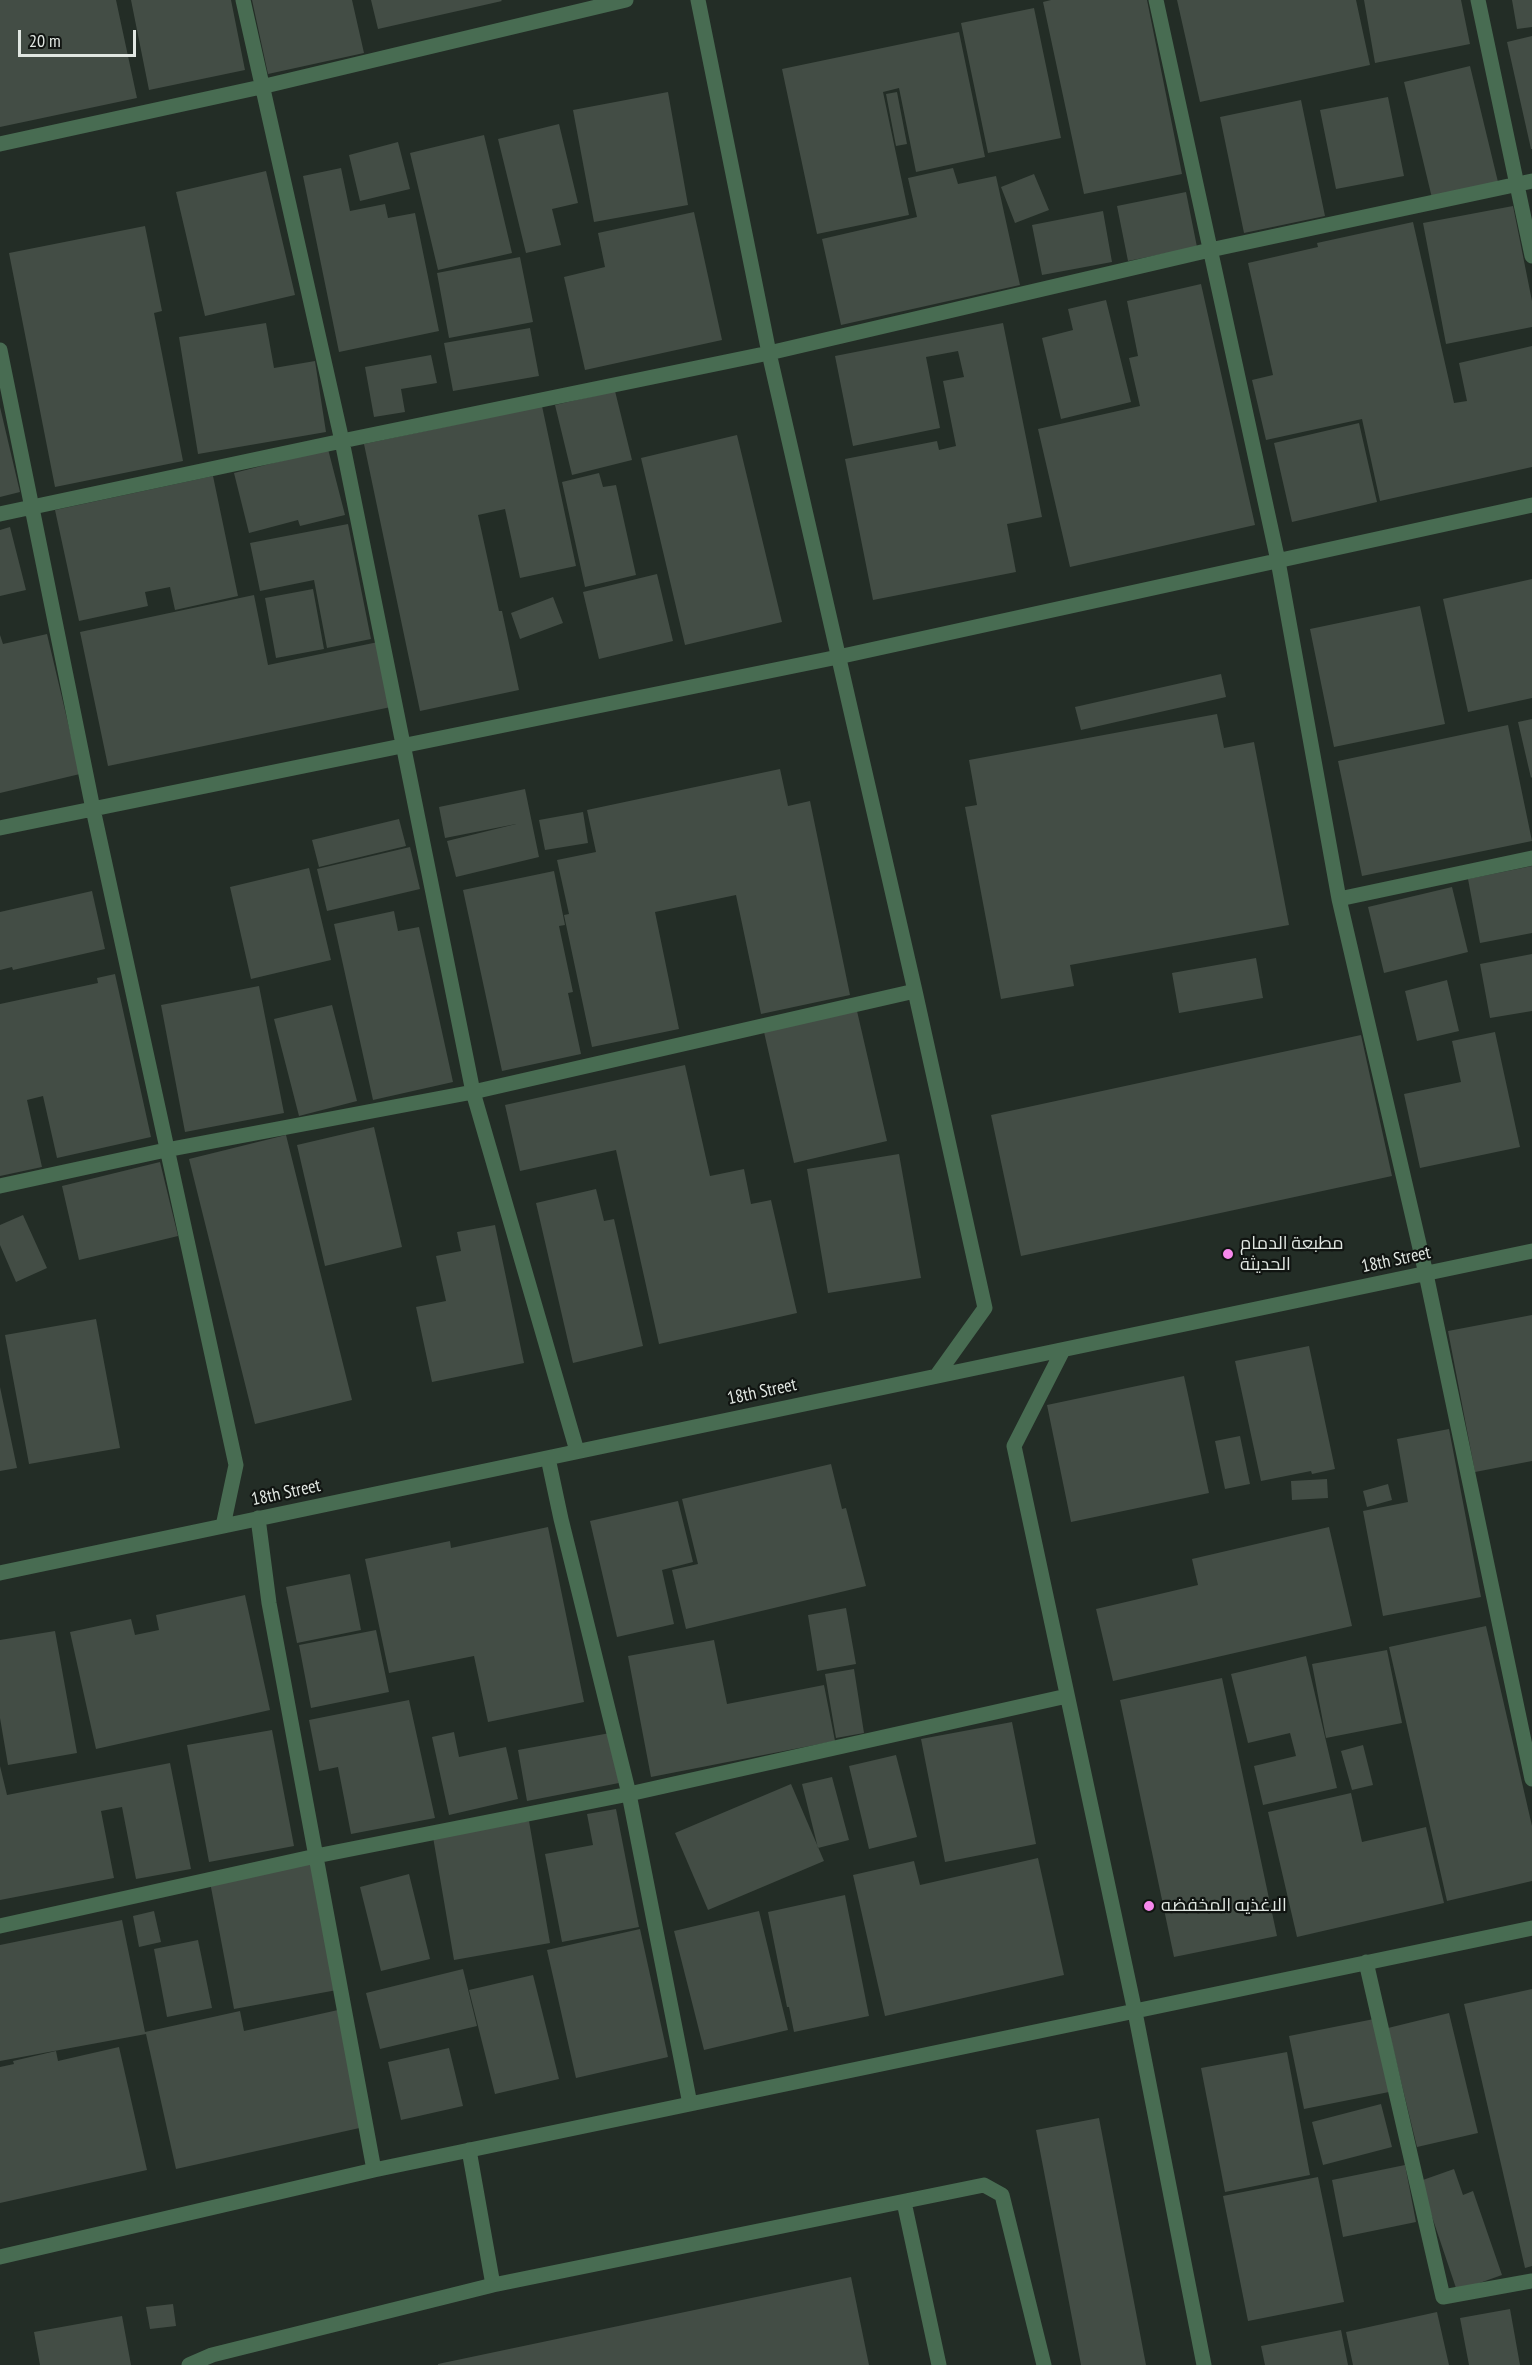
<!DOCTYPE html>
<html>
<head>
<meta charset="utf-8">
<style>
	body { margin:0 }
	#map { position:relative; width:1532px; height:2365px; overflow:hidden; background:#232d26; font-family:"PT Sans Narrow",sans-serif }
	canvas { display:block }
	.scale { position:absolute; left:18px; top:30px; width:118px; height:27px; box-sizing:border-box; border:3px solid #e1e7e2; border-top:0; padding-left:8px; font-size:18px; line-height:21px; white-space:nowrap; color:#e1e7e2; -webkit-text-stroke:4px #101411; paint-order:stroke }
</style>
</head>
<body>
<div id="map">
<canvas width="1532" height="2365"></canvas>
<div class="scale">20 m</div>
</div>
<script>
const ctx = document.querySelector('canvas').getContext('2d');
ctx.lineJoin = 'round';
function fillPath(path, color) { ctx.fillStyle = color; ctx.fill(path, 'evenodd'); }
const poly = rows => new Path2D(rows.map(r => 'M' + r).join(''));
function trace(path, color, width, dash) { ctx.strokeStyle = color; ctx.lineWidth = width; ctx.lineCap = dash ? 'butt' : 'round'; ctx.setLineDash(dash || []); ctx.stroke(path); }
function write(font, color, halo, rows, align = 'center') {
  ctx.font = font + ' "PT Sans Narrow",Cairo,sans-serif'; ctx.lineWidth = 4.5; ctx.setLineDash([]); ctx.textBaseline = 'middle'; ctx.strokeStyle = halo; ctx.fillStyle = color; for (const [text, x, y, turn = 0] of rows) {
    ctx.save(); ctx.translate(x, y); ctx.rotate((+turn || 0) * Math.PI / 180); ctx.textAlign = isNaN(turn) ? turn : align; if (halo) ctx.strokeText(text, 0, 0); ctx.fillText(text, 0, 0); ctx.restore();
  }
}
const building = poly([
	[0,0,116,0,137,98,0,127],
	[131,0,231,0,245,70,149,90],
	[252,0,352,0,364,53,268,74],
	[371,0,501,0,502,1,378,29],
	[1051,0,1147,0,1182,174,1084,194,1043,2],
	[1177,0,1356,0,1370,65,1200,102],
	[1364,0,1461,0,1470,44,1375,63],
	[1512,0,1532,0,1532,27,1517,29],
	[1034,8,1061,138,988,153,961,23],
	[959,32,985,157,916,172,899,88,883,92,909,215,817,234,782,69],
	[1532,36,1532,149,1531,149,1507,42],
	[1470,66,1498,182,1432,198,1404,82],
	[668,92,688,205,594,222,573,110],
	[897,92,907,144,896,146,886,94],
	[1388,97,1404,176,1336,189,1320,110],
	[1301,100,1325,216,1244,233,1220,117],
	[559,124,578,203,552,209,561,245,526,253,498,139],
	[484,135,512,253,438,270,410,153],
	[398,142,410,189,360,201,349,155],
	[341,168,350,211,385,204,388,218,415,213,439,331,339,352,303,176],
	[953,168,958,184,996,176,1020,285,841,325,822,239,917,217,908,178],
	[266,171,295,295,205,316,176,192],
	[1034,174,1049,210,1015,223,1001,187],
	[1186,192,1197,247,1128,261,1117,206],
	[1513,206,1532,301,1532,327,1446,344,1423,223],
	[1103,211,1112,262,1042,275,1032,225],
	[694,212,722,340,585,370,564,277,605,267,598,233],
	[1413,222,1454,403,1467,401,1459,363,1532,346,1532,467,1380,501,1362,419,1266,440,1252,380,1273,375,1248,263,1318,247,1317,243],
	[145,226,162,311,154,313,183,461,55,487,9,253],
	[520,257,533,322,449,338,437,273],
	[1201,284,1255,525,1070,567,1038,429,1140,406,1129,358,1138,356,1127,301],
	[1106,300,1131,402,1061,419,1042,338,1073,330,1068,309],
	[266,323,274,368,315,361,326,432,198,454,179,337],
	[1003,323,1042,517,1007,524,1016,572,873,600,845,459,937,441,939,450,956,446,943,381,964,377,958,351,926,357,940,428,853,446,835,356],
	[530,328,539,376,453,391,444,343],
	[431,355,437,383,401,389,405,412,374,417,365,367],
	[615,391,632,460,572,475,555,405],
	[542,406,576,566,520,578,505,509,478,515,499,611,502,611,519,690,420,711,364,444],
	[0,407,20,492,0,497],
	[1359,423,1377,502,1292,522,1274,443],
	[737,435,782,622,685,645,641,458],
	[328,449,345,515,300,526,298,520,249,533,234,473],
	[599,473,603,487,616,485,636,575,585,587,562,482],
	[213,476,238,596,175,610,170,587,145,592,148,606,79,621,55,510],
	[348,524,371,639,327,648,314,580,260,591,250,543],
	[10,527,26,590,0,596,0,530],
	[657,574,673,641,599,659,583,592],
	[1532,579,1532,698,1468,712,1443,599],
	[313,589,324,649,276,658,265,598],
	[254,595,268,665,378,642,391,707,108,766,80,632],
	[553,597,563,623,520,639,511,613],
	[1420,606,1445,724,1334,747,1310,629],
	[47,634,80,774,0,793,0,635,3,644],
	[1221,674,1226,697,1081,730,1075,707],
	[1217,714,1224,748,1254,742,1289,925,1070,965,1074,986,1001,999,965,807,977,805,969,760],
	[1532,719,1532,777,1531,778,1518,722],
	[1508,725,1532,841,1362,876,1338,761],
	[780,769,788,806,810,801,850,995,761,1014,736,895,655,912,679,1029,592,1047,564,915,569,914,557,860,596,852,587,810],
	[525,789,539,857,456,877,447,841,516,824,445,838,439,807],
	[583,812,588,843,545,850,539,820],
	[399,819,406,846,319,867,312,840],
	[410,847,420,889,327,911,317,869],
	[1532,866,1532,933,1480,943,1468,879],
	[309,868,331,960,251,979,230,887],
	[554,871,565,925,559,926,573,992,568,993,581,1054,502,1071,463,890],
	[1452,887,1468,952,1384,973,1368,907],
	[92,891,105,949,13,970,12,967,0,970,0,912],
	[394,911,398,931,419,927,453,1082,373,1100,334,924],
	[1532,954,1532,1011,1490,1018,1480,964],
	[1256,958,1263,998,1179,1013,1172,973],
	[115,974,151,1137,57,1158,43,1096,27,1100,42,1167,0,1176,0,1004,98,983,97,978],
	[1447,980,1459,1031,1417,1041,1405,991],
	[259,986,284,1113,185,1132,161,1005],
	[332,1005,357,1101,299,1116,274,1019],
	[857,1011,887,1141,794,1163,764,1032],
	[1495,1032,1520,1147,1420,1168,1404,1094,1461,1082,1452,1041],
	[1361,1035,1392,1176,1021,1256,991,1115],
	[685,1065,710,1176,744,1169,751,1204,771,1200,797,1313,659,1344,616,1150,520,1171,505,1105],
	[374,1127,402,1247,325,1266,297,1145],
	[286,1135,352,1400,255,1424,189,1159],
	[899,1154,921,1278,828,1293,807,1169],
	[160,1162,178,1236,79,1260,62,1186],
	[596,1189,604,1221,614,1219,643,1346,573,1363,536,1203],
	[23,1215,47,1268,16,1282,0,1245,0,1225],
	[495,1225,524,1363,432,1382,416,1307,446,1301,436,1256,461,1251,457,1232],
	[1532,1315,1532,1461,1475,1472,1448,1331],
	[96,1319,120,1448,29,1464,5,1335],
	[1309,1346,1335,1469,1312,1474,1311,1471,1261,1481,1235,1361],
	[1184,1376,1209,1493,1071,1522,1047,1405],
	[0,1387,17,1468,0,1471],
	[1449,1429,1481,1597,1383,1616,1363,1511,1408,1502,1397,1439],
	[1240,1436,1250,1484,1225,1489,1215,1441],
	[831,1464,842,1509,846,1508,866,1586,686,1629,672,1570,698,1564,682,1499],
	[1327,1479,1328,1498,1292,1500,1291,1481],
	[1388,1484,1392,1500,1367,1507,1363,1491],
	[678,1501,693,1562,662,1570,674,1624,617,1637,590,1521],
	[548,1527,584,1702,488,1722,474,1656,389,1673,365,1559,450,1541,451,1548],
	[1329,1527,1352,1626,1113,1681,1096,1609,1198,1585,1192,1559],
	[350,1574,361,1630,297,1643,286,1587],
	[245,1595,270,1710,96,1749,70,1632,131,1619,135,1635,159,1630,156,1615],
	[846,1608,856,1664,817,1671,808,1615],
	[1486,1626,1532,1826,1532,1881,1447,1901,1389,1647],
	[376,1630,389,1692,311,1708,299,1645],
	[55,1631,77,1753,8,1765,0,1718,0,1640],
	[714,1640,727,1704,824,1685,835,1741,651,1777,628,1656],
	[1387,1650,1402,1723,1326,1738,1312,1664],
	[1306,1656,1337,1788,1263,1805,1254,1766,1296,1756,1290,1733,1248,1743,1231,1674],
	[854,1669,864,1733,836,1738,825,1674],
	[1222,1678,1277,1936,1174,1957,1120,1700],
	[409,1700,435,1818,351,1834,338,1767,319,1771,309,1720],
	[1012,1722,1036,1844,945,1862,921,1739],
	[272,1730,294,1846,209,1862,187,1745],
	[454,1732,459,1757,506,1747,518,1799,449,1815,432,1737],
	[610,1733,619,1783,527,1801,518,1750],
	[1363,1745,1373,1785,1352,1790,1341,1751],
	[896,1755,917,1837,869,1849,849,1766],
	[170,1763,191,1869,136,1879,122,1807,101,1811,114,1878,0,1900,0,1766,7,1795],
	[832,1777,849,1840,818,1848,802,1784],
	[791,1784,824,1861,708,1910,675,1833],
	[1351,1793,1362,1842,1426,1827,1444,1903,1297,1937,1268,1812],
	[616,1809,639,1927,562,1942,545,1854,593,1845,587,1814],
	[529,1821,550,1943,454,1960,433,1837],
	[1038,1858,1064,1975,885,2016,853,1875,914,1861,920,1885],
	[313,1863,337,1990,234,2009,210,1882],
	[409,1874,430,1959,381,1971,360,1887],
	[845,1895,869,2016,794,2032,789,2007,787,2007,768,1912],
	[154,1911,161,1942,139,1947,133,1916],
	[759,1911,788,2030,704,2050,674,1931],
	[122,1920,145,2032,240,2011,244,2031,338,2010,364,2127,176,2169,146,2034,0,2061,0,1945],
	[640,1929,668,2057,576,2078,547,1950],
	[198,1940,212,2008,167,2017,154,1949],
	[463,1969,477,2026,380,2049,366,1993],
	[533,1975,559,2079,495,2094,469,1990],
	[1532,1989,1532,2266,1525,2268,1464,2004],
	[1449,2013,1478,2133,1417,2147,1388,2028],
	[1374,2019,1389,2092,1304,2109,1289,2036],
	[119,2047,147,2170,0,2203,0,2067,14,2064,13,2061,56,2051,58,2061],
	[449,2048,463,2106,401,2120,388,2062],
	[1287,2052,1310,2175,1225,2192,1201,2068],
	[1381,2104,1392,2147,1323,2165,1312,2122],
	[1099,2118,1146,2365,1081,2365,1036,2130],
	[1405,2165,1416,2222,1343,2237,1332,2180],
	[1454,2169,1463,2195,1473,2191,1502,2275,1457,2291,1420,2181],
	[1318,2177,1344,2302,1248,2321,1223,2196],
	[851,2277,869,2365,438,2365,438,2364],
	[173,2304,176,2326,150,2329,146,2307],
	[1510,2309,1520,2365,1469,2365,1460,2318],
	[1437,2312,1449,2365,1353,2365,1346,2332],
	[122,2316,131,2365,40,2365,34,2332],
	[1341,2330,1348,2365,1265,2365,1261,2346]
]);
const minor = poly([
	[243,0,342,441,473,1092,577,1451],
	[698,0,769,353,915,991,985,1308,937,1375],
	[1156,0,1278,561,1339,899,1426,1274,1532,1779],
	[1478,0,1532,256],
	[0,144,261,87,626,0],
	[0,350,93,809,236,1465,223,1526],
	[0,514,342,441,769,353,1210,250,1532,181],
	[0,828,838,657,1532,505],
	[1339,899,1532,858],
	[0,1186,166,1150,473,1092,915,991],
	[1063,1350,1014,1446,1135,2012,1204,2365],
	[548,1458,561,1519,629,1794,690,2104],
	[258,1518,269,1603,374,2170],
	[0,1573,1532,1251],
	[0,1926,316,1856,629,1794,1067,1696],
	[1366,1962,1443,2297,1532,2281],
	[469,2150,493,2285],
	[904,2202,939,2365],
	[0,2257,374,2170,1532,1928],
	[189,2365,212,2355,493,2285,984,2185,1002,2195,1044,2365]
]);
const markers = [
	[1228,1254,6,"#f788ec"],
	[1149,1906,6,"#f788ec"]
];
const poiNames = [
	["مطبعة الدمام",1240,1244],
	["الحديثة",1240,1265],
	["الاغذيه المخفضه",1161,1906]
];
const streetNames = [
	["18th Street",1396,1260,-12],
	["18th Street",762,1392,-12],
	["18th Street",286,1493,-12]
];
fillPath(building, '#434d45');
trace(minor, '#486c52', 15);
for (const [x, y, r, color] of markers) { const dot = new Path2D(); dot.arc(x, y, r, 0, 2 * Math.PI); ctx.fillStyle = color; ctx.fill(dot); trace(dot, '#101411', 2); }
write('18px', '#e1e7e2', '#101411', poiNames, 'left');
write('18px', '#e1e7e2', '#101411', streetNames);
</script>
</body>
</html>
